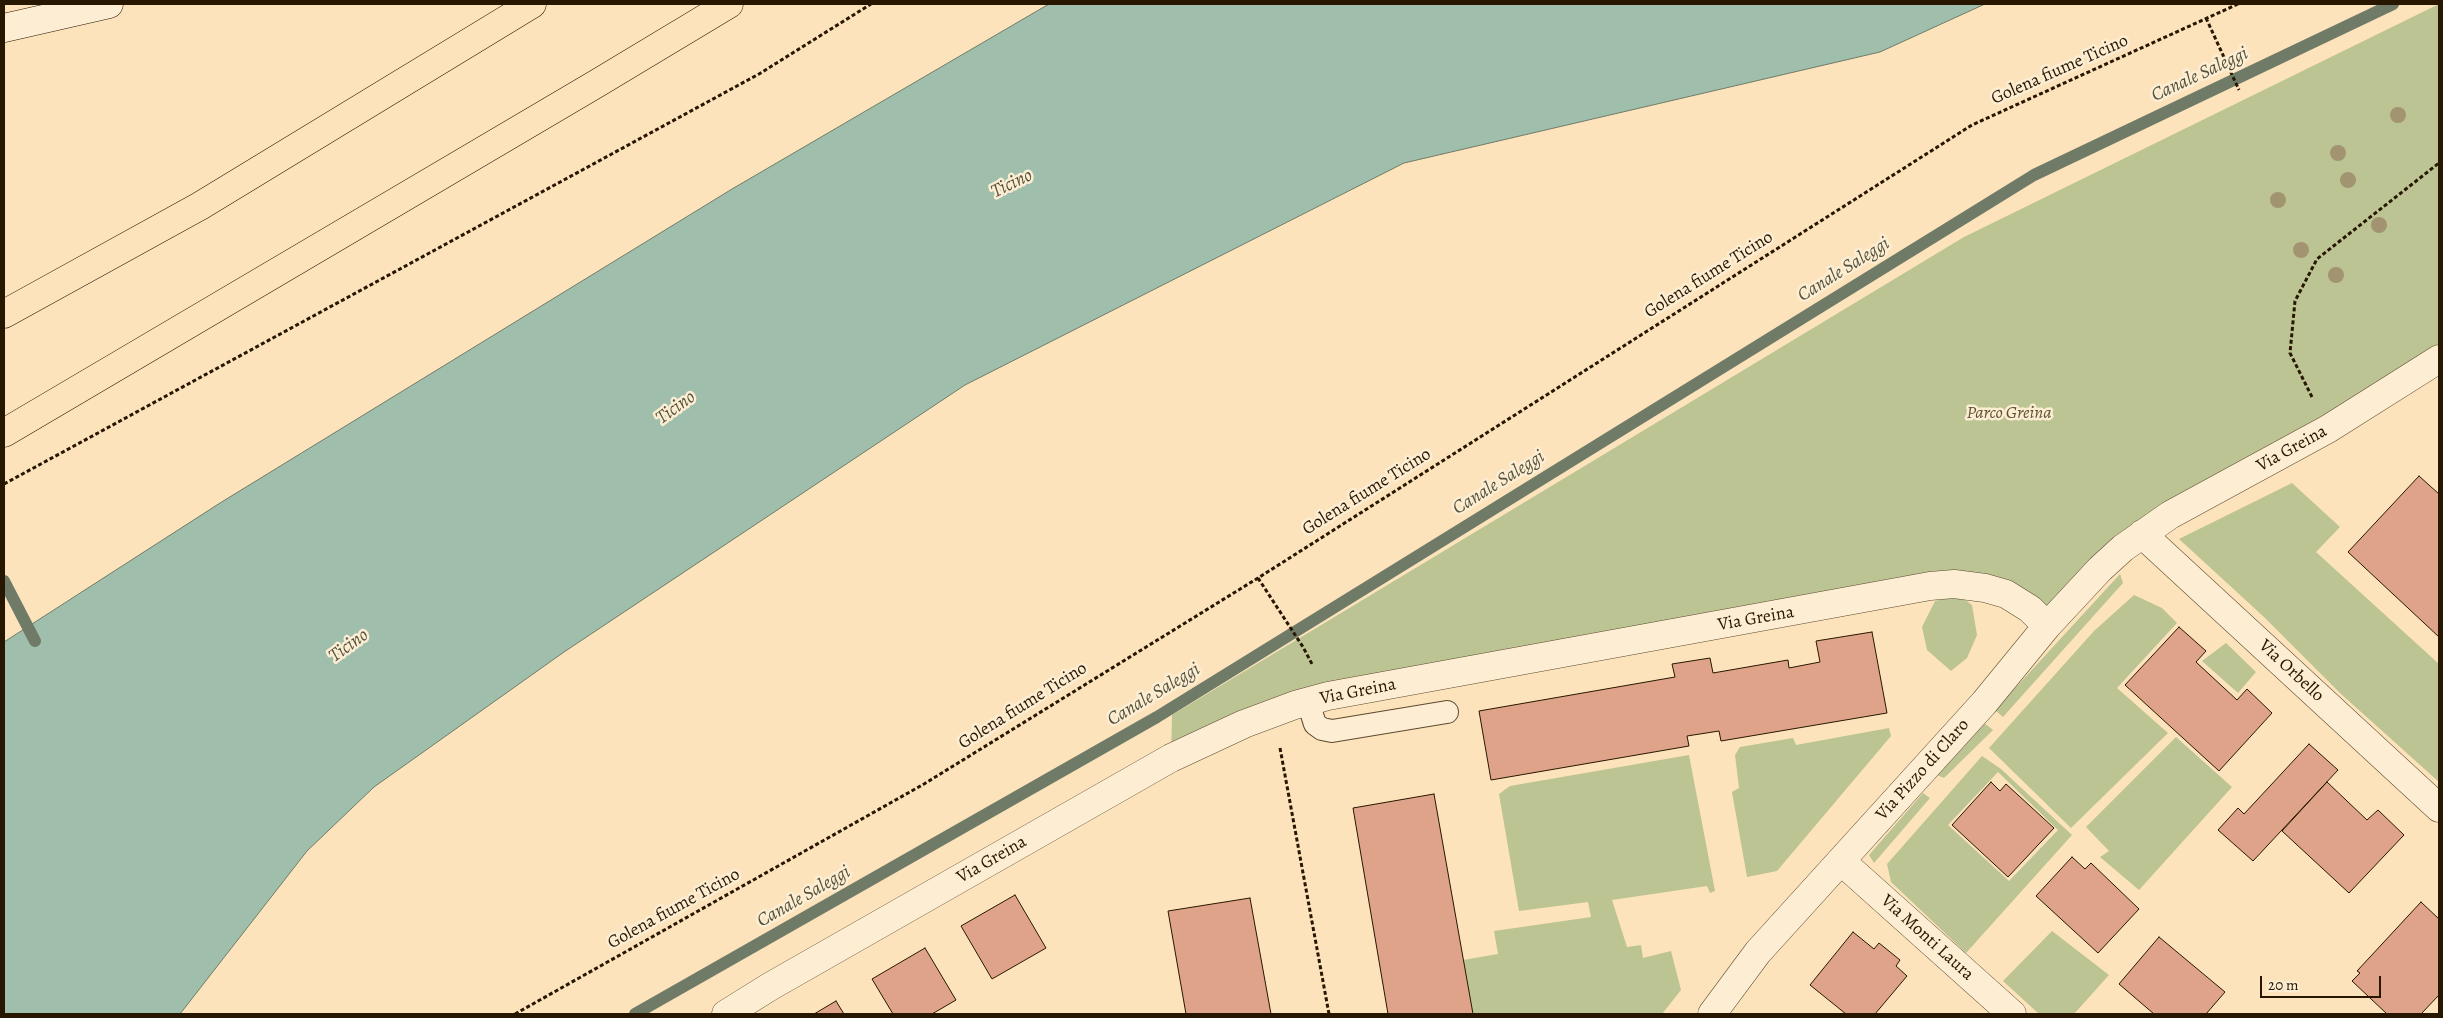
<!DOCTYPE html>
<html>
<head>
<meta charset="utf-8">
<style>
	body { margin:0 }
	#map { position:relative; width:2443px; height:1018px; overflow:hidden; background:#fce3bc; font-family:Alegreya,serif }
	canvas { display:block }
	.frame { position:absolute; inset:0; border:5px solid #271700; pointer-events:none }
	.scale { position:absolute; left:2260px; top:976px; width:121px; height:22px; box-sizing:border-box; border:2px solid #271700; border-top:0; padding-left:6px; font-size:15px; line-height:18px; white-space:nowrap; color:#271700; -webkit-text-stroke:4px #fdedd3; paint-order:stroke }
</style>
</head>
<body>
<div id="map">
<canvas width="2443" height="1018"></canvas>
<div class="frame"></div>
<div class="scale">20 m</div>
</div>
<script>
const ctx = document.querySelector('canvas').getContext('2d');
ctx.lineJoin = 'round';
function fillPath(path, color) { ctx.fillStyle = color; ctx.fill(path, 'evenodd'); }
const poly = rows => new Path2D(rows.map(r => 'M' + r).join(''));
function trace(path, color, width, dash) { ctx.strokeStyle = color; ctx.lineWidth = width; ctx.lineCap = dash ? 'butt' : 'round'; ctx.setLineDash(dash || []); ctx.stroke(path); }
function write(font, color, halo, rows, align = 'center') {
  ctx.font = font + ' Alegreya,serif'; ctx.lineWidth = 5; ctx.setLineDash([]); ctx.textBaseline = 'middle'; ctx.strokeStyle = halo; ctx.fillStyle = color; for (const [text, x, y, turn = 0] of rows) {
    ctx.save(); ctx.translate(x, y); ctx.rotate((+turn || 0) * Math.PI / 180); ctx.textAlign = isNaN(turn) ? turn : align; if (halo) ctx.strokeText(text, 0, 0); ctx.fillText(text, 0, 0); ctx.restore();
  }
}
const green = poly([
	[2439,4,2439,357,2142,534,2047,626,1985,588,1401,684,1171,758,1172,715,1964,237],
	[2292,483,2340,527,2316,552,2439,664,2439,782,2341,694,2264,617,2179,539],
	[2120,574,2123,583,2003,717,1995,710],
	[1958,595,1972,605,1977,635,1967,658,1951,671,1927,650,1922,627,1935,601],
	[2134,595,2162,608,2177,623,2117,688,2168,733,2071,828,1989,748,2094,631],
	[2226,643,2256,672,2238,693,2202,661],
	[1983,722,1993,730,1944,778,1937,775],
	[1889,728,1891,736,1777,871,1747,877,1732,792,1739,788,1735,755,1740,747,1793,738,1796,745],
	[2176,737,2232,787,2139,890,2100,857,2109,851,2086,827],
	[1689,755,1715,891,1710,893,1707,886,1612,900,1627,947,1641,945,1643,958,1671,951,1681,990,1662,1014,1473,1014,1463,960,1498,954,1494,931,1591,917,1588,902,1519,911,1499,794,1510,786],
	[1982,756,2001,769,2072,835,1966,953,1891,882,1887,864],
	[1998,772,2058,830,2009,881,1948,825],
	[1923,793,1930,798,1874,863,1869,855],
	[2052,931,2109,975,2074,1014,2039,1014,2003,981]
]);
const water = poly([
	[1049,4,1985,4,1880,52,1404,163,965,385,564,652,374,787,307,851,180,1014,4,1014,4,642,220,503,732,189,1049,4]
]);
const stream = poly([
	[4,581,35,641],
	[635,1014,1157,717,2034,175,2393,4]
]);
const building = poly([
	[2419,476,2439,494,2439,637,2348,552,2419,476],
	[2179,627,2206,651,2196,662,2237,700,2247,689,2272,713,2219,771,2125,685,2179,627],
	[1872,632,1887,713,1721,741,1719,731,1687,736,1689,746,1491,780,1479,711,1675,677,1672,664,1710,658,1713,673,1788,660,1789,668,1820,662,1816,641,1872,632],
	[2309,744,2338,770,2253,861,2218,830,2238,808,2244,814,2309,744],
	[1991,782,2000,791,2006,784,2054,828,2008,877,1952,825,1991,782],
	[2327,782,2367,820,2378,810,2404,835,2349,893,2282,831,2327,782],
	[1434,794,1473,1014,1388,1014,1353,808,1434,794],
	[2072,857,2085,869,2091,863,2139,909,2098,953,2036,896,2072,857],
	[1015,895,1046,948,992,979,961,926,1015,895],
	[1250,898,1271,1014,1186,1014,1168,911,1250,898],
	[2421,902,2439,919,2439,995,2421,1014,2387,1014,2352,981,2360,973,2357,971,2421,902],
	[1853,932,1874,949,1879,943,1900,960,1896,966,1907,976,1875,1014,1846,1014,1810,985,1853,932],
	[2159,937,2225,992,2206,1014,2154,1014,2119,984,2159,937],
	[925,948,956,1000,932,1014,893,1014,872,979,925,948],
	[836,1001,844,1014,814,1014,836,1001]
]);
const path = poly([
	[2206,18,2239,90],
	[2312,397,2290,353,2295,301,2317,259,2439,163],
	[4,484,759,74,871,4],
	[1258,578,1303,647,1312,664],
	[1280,748,1329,1014],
	[515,1014,924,784,1258,578,1972,125,2238,4]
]);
const lane = poly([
	[1308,702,1315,724,1322,729,1332,731,1447,712]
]);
const street = poly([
	[2142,534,2439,808],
	[1841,861,2012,1014],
	[726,1014,771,986,1171,758,1244,724,1295,705,1328,696,1930,586,1954,584,1985,588,2006,594,2030,609,2047,626],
	[1712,1014,1758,952,1984,703,2047,626,2100,569,2123,548,2170,515,2328,429,2439,359]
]);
const secondary = poly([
	[4,28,109,4]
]);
const highway = poly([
	[4,314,200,206,532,4],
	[4,433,596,84,729,4]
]);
const trees = [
	[2398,115],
	[2338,153],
	[2348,180],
	[2278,200],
	[2379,225],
	[2301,250],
	[2336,275]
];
const streetNames = [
	["Golena fiume Ticino",2060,70,-24],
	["Golena fiume Ticino",1709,275,-32],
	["Via Greina",2292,449,-29],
	["Golena fiume Ticino",1367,492,-32],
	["Via Greina",1756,619,-10],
	["Via Orbello",2291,671,43],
	["Via Greina",1358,692,-11],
	["Golena fiume Ticino",1023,706,-32],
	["Via Pizzo di Claro",1923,770,-48],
	["Via Greina",992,860,-30],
	["Golena fiume Ticino",674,909,-29],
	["Via Monti Laura",1927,938,42]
];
const parkNames = [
	["Parco Greina",2009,414]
];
const waterNames = [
	["Canale Saleggi",2200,75,-25],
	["Ticino",1012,184,-26],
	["Canale Saleggi",1844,270,-32],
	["Ticino",676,408,-36],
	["Canale Saleggi",1499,483,-32],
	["Ticino",349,646,-36],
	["Canale Saleggi",1154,695,-31],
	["Canale Saleggi",804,897,-30]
];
fillPath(green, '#bcc493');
fillPath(water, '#a0beac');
trace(water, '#707b67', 1);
trace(stream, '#707b67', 12);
fillPath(building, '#dfa389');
trace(building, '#271700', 1);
trace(lane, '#5c4a2f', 24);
trace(street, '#5c4a2f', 29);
trace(secondary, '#271700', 29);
trace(highway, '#271700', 29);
trace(path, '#271700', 3, [4, 2.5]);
trace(lane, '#fdedd3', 22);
trace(street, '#fdedd3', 28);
trace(secondary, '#fdedd3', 28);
trace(highway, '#fce3bc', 28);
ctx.fillStyle = '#a39471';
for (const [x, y] of trees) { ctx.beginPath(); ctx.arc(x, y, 8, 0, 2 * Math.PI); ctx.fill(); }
write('18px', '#271700', '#fdedd3', streetNames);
write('italic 18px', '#5b5433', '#fdedd3', parkNames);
write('italic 19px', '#51513c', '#fdedd3', waterNames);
</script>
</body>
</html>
